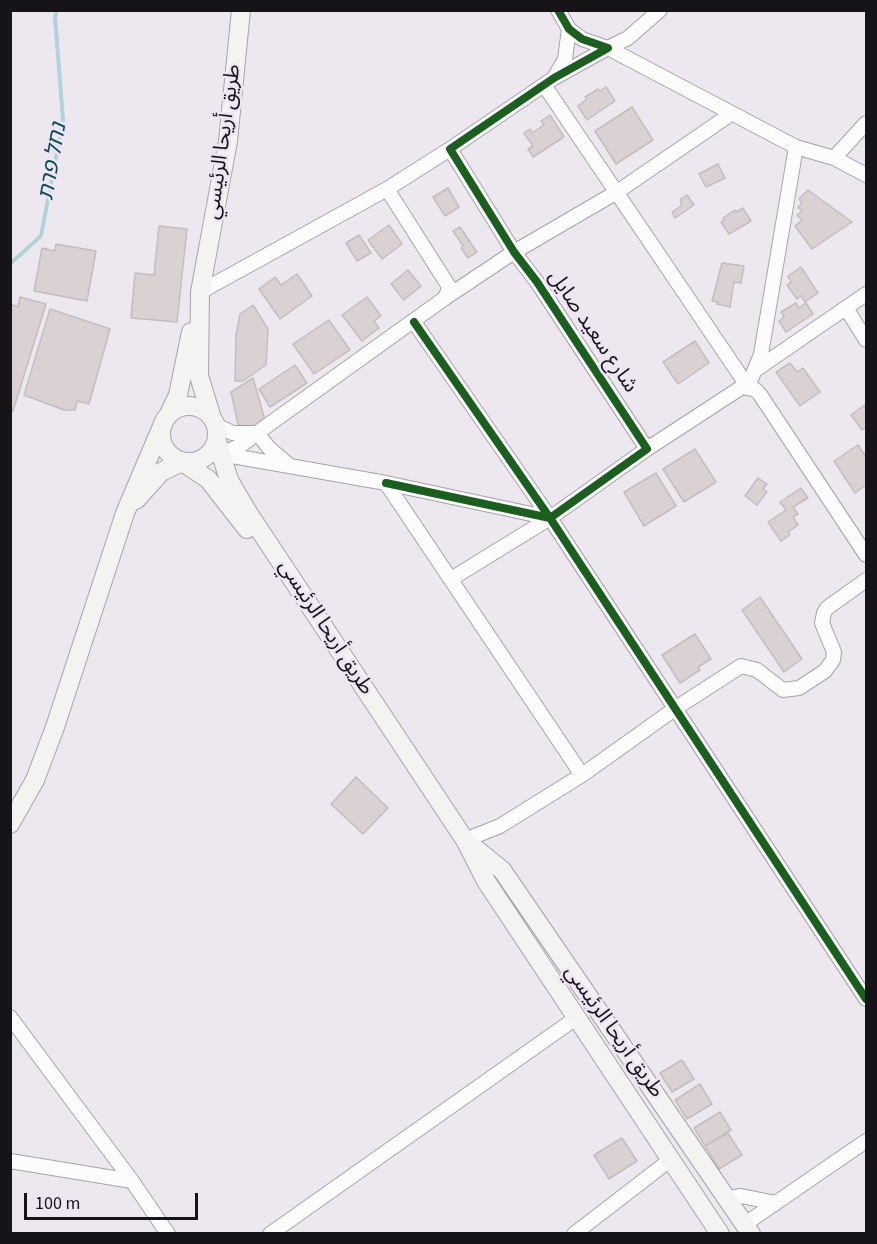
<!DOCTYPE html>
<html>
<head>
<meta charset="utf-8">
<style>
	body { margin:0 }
	#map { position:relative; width:877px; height:1244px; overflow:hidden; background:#ede8f0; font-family:"Source Sans 3",sans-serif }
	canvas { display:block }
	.frame { position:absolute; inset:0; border:12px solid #171419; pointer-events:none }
	.scale { position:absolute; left:24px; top:1193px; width:174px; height:27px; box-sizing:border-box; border:3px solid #171419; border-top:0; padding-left:8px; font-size:18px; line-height:21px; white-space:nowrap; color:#171419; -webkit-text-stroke:4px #eee4f3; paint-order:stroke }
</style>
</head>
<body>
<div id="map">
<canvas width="877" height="1244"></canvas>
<div class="frame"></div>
<div class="scale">100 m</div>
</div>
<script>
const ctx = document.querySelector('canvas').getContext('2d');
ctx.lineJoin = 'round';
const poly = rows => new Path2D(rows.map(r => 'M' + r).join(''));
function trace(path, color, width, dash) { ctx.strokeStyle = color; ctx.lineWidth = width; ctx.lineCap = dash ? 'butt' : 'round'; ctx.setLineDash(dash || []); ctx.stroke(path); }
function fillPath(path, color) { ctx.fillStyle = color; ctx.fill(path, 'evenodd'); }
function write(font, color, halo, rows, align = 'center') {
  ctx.font = font + ' "Source Sans 3","Noto Sans Arabic","Noto Sans Hebrew",sans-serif'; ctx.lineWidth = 5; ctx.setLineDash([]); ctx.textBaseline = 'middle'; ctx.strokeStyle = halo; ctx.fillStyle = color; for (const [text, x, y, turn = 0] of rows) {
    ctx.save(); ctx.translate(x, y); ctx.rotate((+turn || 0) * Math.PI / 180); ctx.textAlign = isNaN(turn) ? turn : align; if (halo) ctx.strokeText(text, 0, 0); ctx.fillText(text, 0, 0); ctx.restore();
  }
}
const stream = poly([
	[10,264,41,236,63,120,55,17,57,10]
]);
const building = poly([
	[606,87,615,101,587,120,578,106,587,99,585,97,598,89,600,91,606,87],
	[632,107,653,140,616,164,595,131,632,107],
	[550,115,564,137,533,157,528,149,533,146,524,133,530,129,532,133,544,125,541,121,550,115],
	[718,164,725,178,706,187,699,174,718,164],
	[448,188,459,207,445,216,433,197,448,188],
	[808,190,852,222,812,249,795,226,802,220,797,215,802,211,798,207,802,203,799,199,808,190],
	[687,195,694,205,675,218,672,212,681,206,681,199,687,195],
	[743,208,751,221,729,234,721,222,724,220,723,218,735,210,736,212,743,208],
	[389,225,402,244,382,259,368,240,389,225],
	[159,226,187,229,177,322,131,318,135,273,154,275,159,226],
	[460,227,477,252,468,258,461,248,463,246,453,231,460,227],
	[359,235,371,253,357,261,346,243,359,235],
	[56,244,96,251,87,301,34,291,42,248,55,251,56,244],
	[722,263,744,266,741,283,734,282,730,307,717,304,718,302,712,301,722,263],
	[801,267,818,293,805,302,801,296,797,299,787,285,791,282,788,276,801,267],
	[408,270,421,286,404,300,391,284,408,270],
	[297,274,312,296,280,319,259,289,275,277,281,285,297,274],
	[20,297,46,304,13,411,10,410,10,304,18,307,20,297],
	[367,297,381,316,374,321,379,328,362,341,342,315,367,297],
	[796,303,799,308,806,303,813,314,786,332,779,321,784,317,781,312,796,303],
	[253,305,268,329,266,365,243,381,235,381,236,335,240,314,253,305],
	[50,309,110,329,89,404,77,401,75,410,64,410,24,395,50,309],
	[329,320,350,350,314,374,293,344,329,320],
	[695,341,709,363,678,384,663,362,695,341],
	[790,363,797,372,803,368,820,392,800,406,776,372,790,363],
	[295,365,307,383,270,407,259,389,295,365],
	[253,378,265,420,245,431,238,424,231,392,253,378],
	[866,404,866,427,862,430,851,415,866,404],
	[858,445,866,457,866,485,855,493,834,461,858,445],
	[695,449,716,482,684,502,663,469,695,449],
	[656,473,676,506,644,526,624,492,656,473],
	[758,478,767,484,763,489,767,492,757,505,745,496,758,478],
	[801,488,808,498,793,507,798,514,793,517,798,525,788,532,790,535,781,541,768,522,786,510,780,502,801,488],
	[760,597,802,659,784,672,742,610,760,597],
	[695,634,711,659,698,667,700,670,680,683,662,655,695,634],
	[356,777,388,808,363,834,331,804,356,777],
	[682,1060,694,1079,672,1092,660,1073,682,1060],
	[700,1084,712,1104,687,1119,675,1100,700,1084],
	[720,1112,731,1130,705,1146,694,1128,720,1112],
	[728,1133,742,1155,719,1169,705,1146,728,1133],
	[622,1138,637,1161,609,1179,594,1155,622,1138]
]);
const street = poly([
	[660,10,628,38,608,48,796,147,834,158,866,175],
	[554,78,565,59,569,29],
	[544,85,748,387],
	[834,158,866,123],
	[200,292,387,189,450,149],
	[445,298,514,252,617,192,731,114],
	[846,308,866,340],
	[414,322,550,518,647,449,537,282,514,252,450,149,554,78,608,48,582,39,569,29,558,10],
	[754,371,866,294],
	[748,387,761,354,796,147],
	[217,426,233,433,257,433,445,298,448,291,448,285,387,189],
	[647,449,742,387,754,389,759,393,866,555],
	[221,454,386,483,582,775],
	[221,454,243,444,257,433,269,448,289,465],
	[386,483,550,518,866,999],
	[451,579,550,518],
	[465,840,500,826,582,775,676,708,741,666,757,670,783,690,799,688,825,671,833,660,834,652,822,623,824,613,827,608,866,580],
	[10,1017,132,1181,168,1234],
	[10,1161,132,1181],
	[728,1198,741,1196,776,1203],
	[745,1224,866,1141],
	[270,1234,576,1018],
	[574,1234,670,1160]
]);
const secondary = poly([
	'161 434a28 28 0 1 1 56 0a28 28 0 1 1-56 0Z',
	[211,415,199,376,200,292,228,141,241,10],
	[168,416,178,395,191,332],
	[217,441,229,480,247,511,465,840,486,881,720,1234],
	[136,500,161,472,182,462,208,479,247,529],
	[10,824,35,780,55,727,125,513,163,424],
	[471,845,502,870,751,1234]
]);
const cycleway = poly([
	[414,322,550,518,647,449,537,282,514,252,450,149,554,78,608,48,582,39,569,29,558,10],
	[386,483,550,518,866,999]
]);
const streetNames = [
	["طريق أريحا الرئيسي",224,142,-82],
	["شارع سعيد صايل",592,332,56],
	["طريق أريحا الرئيسي",325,628,57],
	["طريق أريحا الرئيسي",613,1032,55]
];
const waterNames = [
	["נחל פרת",54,162,-80]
];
trace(stream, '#b2d2da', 4);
fillPath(building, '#dbd1d3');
trace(building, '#c3bdc0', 1.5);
trace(street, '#a6a2a8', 16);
trace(secondary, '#a6a2a8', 20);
trace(street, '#fcfcfd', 14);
trace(secondary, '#f5f2f2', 18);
trace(cycleway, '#1b5e20', 8);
write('21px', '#171419', '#eee4f3', streetNames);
write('italic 22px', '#074e58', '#eee4f3', waterNames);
</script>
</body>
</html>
